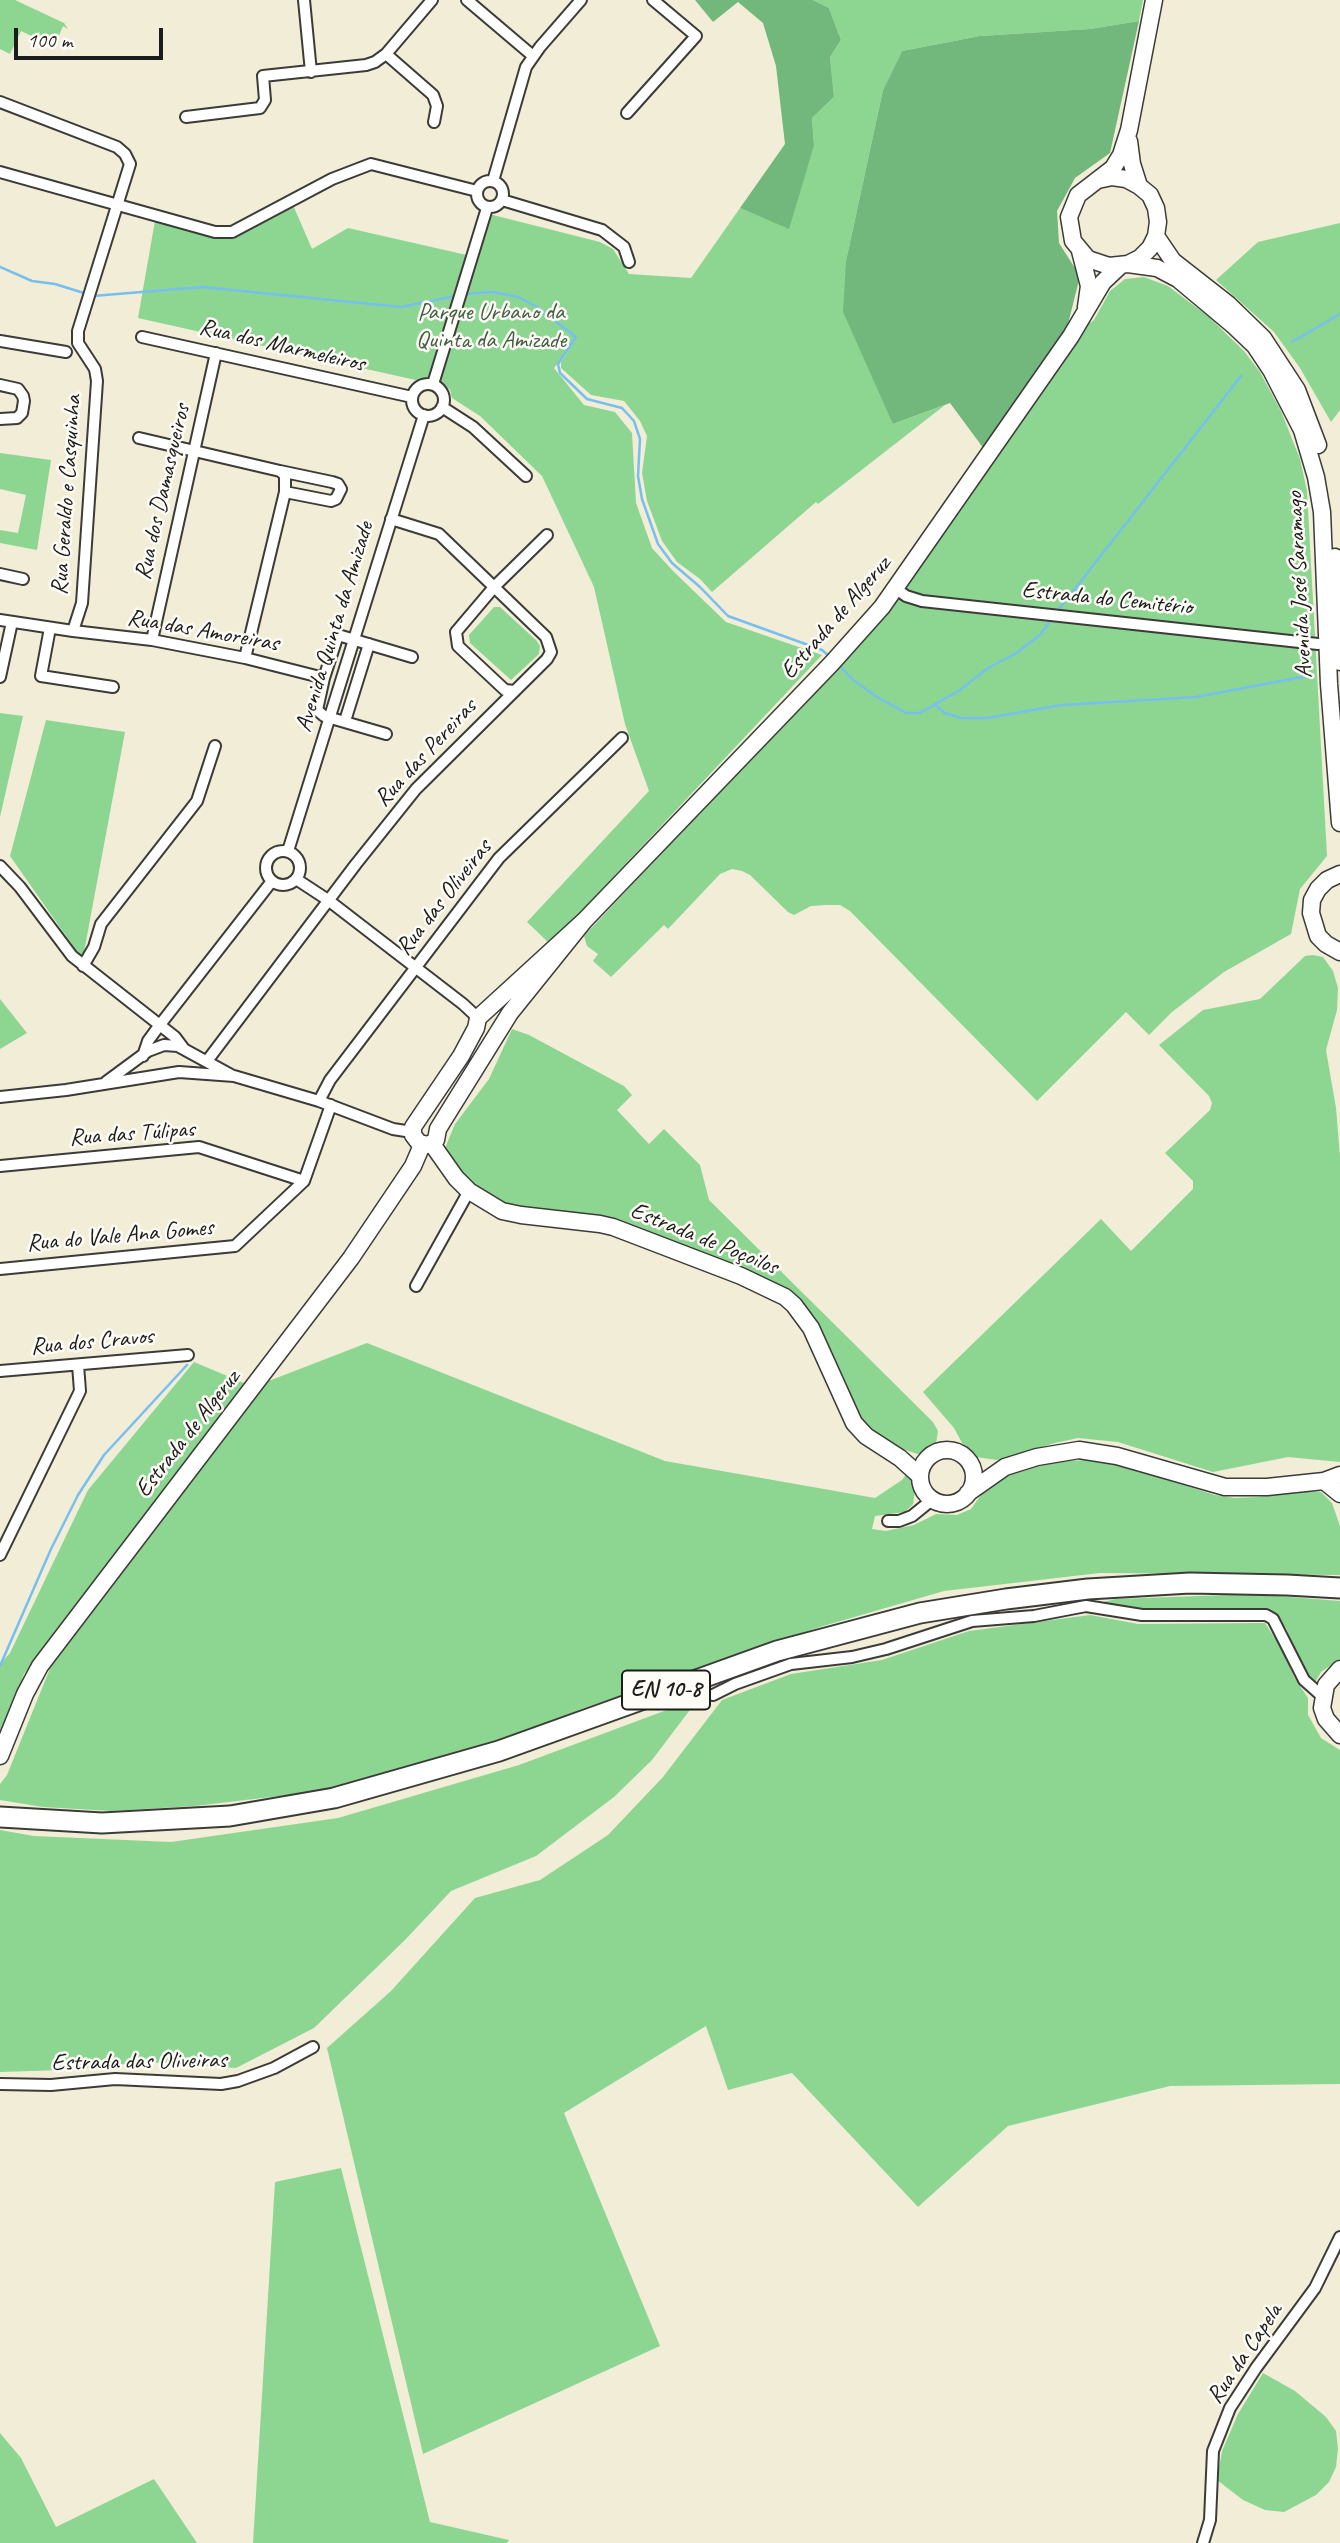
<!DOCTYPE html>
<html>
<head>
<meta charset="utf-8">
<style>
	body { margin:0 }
	#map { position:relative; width:1340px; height:2543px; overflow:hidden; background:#f1edd7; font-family:Caveat,sans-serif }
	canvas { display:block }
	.scale { position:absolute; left:14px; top:28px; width:149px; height:32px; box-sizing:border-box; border:4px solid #1c1c1c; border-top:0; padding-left:9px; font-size:21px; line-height:24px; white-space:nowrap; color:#1c1c1c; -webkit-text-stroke:5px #fdfcf7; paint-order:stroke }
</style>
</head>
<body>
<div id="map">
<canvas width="1340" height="2543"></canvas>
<div class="scale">100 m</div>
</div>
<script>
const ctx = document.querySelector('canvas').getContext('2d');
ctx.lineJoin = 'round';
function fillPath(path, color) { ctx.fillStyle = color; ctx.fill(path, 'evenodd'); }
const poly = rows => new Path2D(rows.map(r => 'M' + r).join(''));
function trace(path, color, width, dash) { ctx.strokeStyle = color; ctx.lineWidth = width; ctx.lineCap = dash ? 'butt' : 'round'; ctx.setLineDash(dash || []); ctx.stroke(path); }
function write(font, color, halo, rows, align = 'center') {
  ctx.font = font + ' Caveat,sans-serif'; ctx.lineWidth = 5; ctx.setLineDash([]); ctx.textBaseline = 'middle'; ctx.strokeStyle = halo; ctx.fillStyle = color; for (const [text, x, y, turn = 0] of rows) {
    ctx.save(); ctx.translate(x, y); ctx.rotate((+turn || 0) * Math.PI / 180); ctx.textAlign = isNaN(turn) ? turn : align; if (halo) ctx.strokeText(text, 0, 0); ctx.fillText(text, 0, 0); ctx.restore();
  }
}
const green = poly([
	[0,0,15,0,64,23,68,29,63,26,54,47,21,31,10,54,0,49],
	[813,0,1143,0,1139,21,1090,29,980,36,902,51,883,90,846,261,893,424,945,405,818,504,816,502,712,592,700,579,677,562,662,541,647,501,642,473,647,436,640,421,624,401,591,395,561,368,561,362,570,348,554,368,584,405,615,412,632,433,636,503,652,548,673,571,726,622,822,655,550,944,527,922,649,791,625,724,594,587,542,476,480,416,452,398,450,390,443,383,420,381,138,318,156,215,232,232,293,205,312,249,348,228,471,256,485,213,600,242,613,249,629,274,691,278,740,208,788,228,814,146,812,118,834,97,830,57,841,40,829,8],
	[1340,223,1340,410,1331,422,1300,368,1274,332,1216,280,1258,242],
	[1144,277,1168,286,1209,317,1244,351,1260,372,1281,411,1300,459,1307,491,1327,856,1300,889,1291,934,1224,972,1172,1012,1149,1035,1126,1012,1037,1101,850,911,840,905,826,905,811,906,794,915,788,912,750,875,742,871,732,869,720,874,668,929,664,925,611,977,593,961,598,954,587,946,584,936,836,667,1080,330,1094,320,1110,291,1125,279],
	[0,453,51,460,37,550,0,543,0,530,18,533,26,495,0,489],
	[494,607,500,607,537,641,540,646,539,654,511,680,470,643,469,635],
	[0,713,23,716,0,817],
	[46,720,125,732,84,952,80,956,10,856],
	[1313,955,1323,957,1333,971,1338,988,1337,1010,1326,1050,1336,1108,1340,1156,1340,1462,1288,1457,1213,1472,1118,1442,1078,1438,1055,1443,997,1460,976,1457,967,1452,954,1428,923,1392,1101,1219,1131,1251,1193,1189,1193,1181,1165,1153,1210,1110,1212,1103,1209,1096,1159,1045,1203,1010,1260,999,1305,956],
	[0,999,27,1033,0,1049],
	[512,1029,529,1035,624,1086,632,1095,617,1110,649,1144,664,1129,700,1165,709,1200,933,1422,938,1431,935,1450,928,1454,917,1454,900,1448,886,1441,860,1421,814,1321,795,1296,678,1245,604,1217,516,1209,471,1185,445,1148,455,1124,489,1079],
	[367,1343,665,1461,875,1498,902,1480,908,1472,913,1480,915,1491,913,1504,905,1512,875,1516,872,1529,886,1531,914,1525,936,1514,957,1515,971,1509,983,1492,1007,1476,1053,1462,1102,1459,1215,1495,1235,1498,1257,1497,1300,1491,1321,1492,1332,1503,1340,1526,1340,1575,1100,1573,944,1591,820,1627,584,1708,487,1746,356,1784,296,1794,195,1806,111,1811,43,1807,0,1800,0,1784,7,1775,51,1666,266,1382],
	[194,1362,244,1383,24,1674,0,1736,0,1664,10,1653,88,1490],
	[1254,1594,1340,1601,1340,1659,1321,1672,1314,1684,1304,1670,1286,1628,1272,1612,1129,1610,1103,1602,1116,1599],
	[1090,1615,1138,1624,1265,1623,1282,1649,1294,1677,1308,1698,1308,1715,1321,1738,1340,1750,1340,2084,1170,2086,1008,2126,918,2207,792,2073,728,2090,706,2026,564,2113,660,2346,423,2454,327,2048,391,1991,475,1898,540,1880,608,1835,663,1777,722,1700,791,1674,882,1660,969,1631],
	[699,1698,652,1760,614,1797,536,1856,451,1891,405,1940,314,2028,236,2068,146,2062,64,2070,0,2072,0,1830,34,1836,171,1842,338,1818,519,1765],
	[341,2168,430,2522,509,2540,507,2543,253,2543,275,2182],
	[1263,2373,1295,2391,1326,2417,1336,2431,1338,2449,1336,2467,1329,2482,1316,2495,1284,2512,1265,2510,1243,2500,1217,2480,1222,2451,1238,2414],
	[0,2433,21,2458,56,2527,154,2479,197,2543,0,2543]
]);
const forest = poly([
	[695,0,813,0,829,8,841,40,830,57,834,97,812,118,814,146,789,229,740,208,785,144,776,66,763,23,738,2,713,22],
	[1139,21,1110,153,1075,178,1057,211,1059,243,1080,276,1068,324,984,449,950,403,893,424,843,312,846,261,883,90,902,51,980,36,1090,29]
]);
const stream = poly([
	[0,267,32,281,55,284,87,294],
	[465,294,493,292,518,297,537,307,576,337,558,364,560,373,587,399,622,408,634,421,640,439,638,476,642,499,658,544,672,563,700,587,728,616,822,650,829,656],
	[93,296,202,287,401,307,455,296],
	[1292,342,1340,314],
	[1060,608,1241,376],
	[839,665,853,680,877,697,906,713,920,713,960,690,988,668,1015,654,1040,635,1051,620],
	[935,705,945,713,961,718,987,718,1062,705,1196,697,1313,675],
	[0,1666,51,1549,78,1495,104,1455,187,1365]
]);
const street = poly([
	[304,0,311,72],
	[467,0,533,56],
	[386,54,433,95,437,106,434,122],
	[0,102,117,147,125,154,130,164,78,331,78,343,95,369,97,381,82,603,73,631],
	[627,113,696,36,653,0],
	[186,117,260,108,265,100,263,76,366,65,375,62,386,54,432,0],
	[0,172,215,232,232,232,332,179,371,164,477,191],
	'477 194a13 13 0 1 1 26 0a13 13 0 1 1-26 0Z',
	[493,181,526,67,540,47,581,0],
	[502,200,602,230,624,247,629,262],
	[142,337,412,397],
	[0,341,66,352],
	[433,384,487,208],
	'412 400a16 16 0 1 1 32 0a16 16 0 1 1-32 0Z',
	[0,385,18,389,23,396,24,401,22,413,17,418,0,419],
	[442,407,473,427,526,476],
	[139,438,280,471,285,475,285,492,245,658],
	[280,471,332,482,338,484,341,489,336,499,331,501,285,492],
	[0,574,23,579],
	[895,588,906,596,922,601,1318,644],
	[0,620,73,631,152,640,245,658,324,678],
	[50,628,41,676,113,687],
	[152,640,216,353],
	[0,677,12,622],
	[515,691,505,690,458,646,456,632,495,586,547,535],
	[345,721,369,644],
	[386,734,324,716,317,710,324,678,338,635,412,657],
	[288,851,424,415],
	'266 868a17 17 0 1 1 34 0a17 17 0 1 1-34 0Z',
	[0,866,20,887,72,956,175,1037,184,1049],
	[296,879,328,900,463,1004,478,1018],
	[83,966,94,947,101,924,197,801,215,746],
	[143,1056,148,1041,159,1026,272,881],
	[207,1061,356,864,416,789,547,659,551,652,546,637,439,534,391,519],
	[106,1082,148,1051,164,1045,178,1046,231,1075],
	[0,1097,66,1090,179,1072,234,1076,319,1101,393,1129,412,1132],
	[319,1101,330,1080,499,858,622,738],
	[0,1166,199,1147,304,1181],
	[0,1269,235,1246,304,1181,331,1105],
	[416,1286,469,1191],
	[0,1371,188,1355],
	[888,1521,899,1521,912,1516,933,1499],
	[0,1555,80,1391,78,1365],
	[713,1695,735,1684,791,1664,852,1657,886,1649,972,1621,1034,1616,1086,1606,1142,1615,1266,1615,1273,1619,1304,1680,1322,1696],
	[0,2084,51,2085,115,2079,221,2084,238,2081,274,2068,313,2047],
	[1203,2543,1210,2520,1213,2451,1230,2408,1256,2368,1315,2288,1340,2237]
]);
const secondary = poly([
	[1129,141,1132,164,1139,186],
	[1098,180,1112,177,1126,179,1139,186,1150,195,1156,208,1158,222,1156,236,1150,248,1140,258,1128,264,1109,266,1088,259,1073,241,1069,217,1078,195,1113,168,1121,155,1129,130,1154,0],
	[1156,236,1173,261,1228,304,1263,338,1297,390,1318,445],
	[1080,251,1089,286,1086,307],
	[1128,264,1157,268,1178,279,1233,325,1255,346,1271,370,1302,430,1316,477,1322,512,1329,684,1340,823],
	[1335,557,1340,662],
	[1340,874,1327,880,1318,889,1312,900,1311,913,1318,936,1326,944,1340,952],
	[584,921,510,1013,446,1116,438,1129,436,1140,429,1145,419,1143,413,1135,413,1127,461,1056,476,1028,478,1018,584,921,832,663,882,607,1071,336,1103,282,1120,266],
	[432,1144,456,1178,469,1191,502,1211,521,1215,600,1224,613,1227,741,1276,785,1297,794,1305,811,1328,854,1423,866,1436,900,1458,920,1476],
	'920 1477a27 27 0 1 1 54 0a27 27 0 1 1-54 0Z',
	[1324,1481,1340,1494],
	[968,1493,1005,1467,1037,1457,1079,1450,1117,1456,1225,1487,1267,1487,1324,1481,1340,1475],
	[1340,1669,1326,1685,1322,1708,1326,1719,1340,1735],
	[0,1756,25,1694,40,1666,351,1258,413,1166,422,1145]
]);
const highway = poly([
	[0,1817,102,1823,230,1816,334,1798,499,1751,777,1651,920,1613,1006,1599,1088,1589,1190,1583,1287,1585,1340,1588]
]);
const shields = [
	[666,1690,88]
];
const shieldNames = [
	["EN 10-8",666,1690]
];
const parkNames = [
	["Parque Urbano da",491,313],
	["Quinta da Amizade",491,341]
];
const streetNames = [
	["Rua dos Marmeleiros",282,346,13],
	["Rua dos Damasqueiros",163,492,-77],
	["Rua Geraldo e Casquinha",67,495,-86],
	["Avenida José Saramago",1300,585,-93],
	["Estrada do Cemitério",1107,599,6],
	["Estrada de Algeruz",836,618,-49],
	["Avenida Quinta da Amizade",335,627,-73],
	["Rua das Amoreiras",203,631,10],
	["Rua das Pereiras",426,753,-47],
	["Rua das Oliveiras",444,898,-52],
	["Rua das Túlipas",132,1134,-4],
	["Rua do Vale Ana Gomes",120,1236,-5],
	["Estrada de Poçoilos",704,1239,22],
	["Rua dos Cravos",92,1342,-5],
	["Estrada de Algeruz",188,1434,-52],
	["Estrada das Oliveiras",139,2062,-1],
	["Rua da Capela",1245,2354,-56]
];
fillPath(green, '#8dd692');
fillPath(forest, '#72b77c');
trace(stream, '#77bfef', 2.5);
trace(street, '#3c3b38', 14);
trace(secondary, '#3c3b38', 19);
trace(highway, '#3c3b38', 23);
trace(street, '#fff', 10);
trace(secondary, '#fff', 16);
trace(highway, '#fff', 19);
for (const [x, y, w] of shields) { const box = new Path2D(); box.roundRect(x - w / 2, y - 19.5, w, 39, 5); ctx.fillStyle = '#fdfcf7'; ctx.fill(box); trace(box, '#1c1c1c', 2); }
write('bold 23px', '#1c1c1c', null, shieldNames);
write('24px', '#445d45', '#fdfcf7', parkNames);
write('24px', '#1c1c1c', '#fdfcf7', streetNames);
</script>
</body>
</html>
